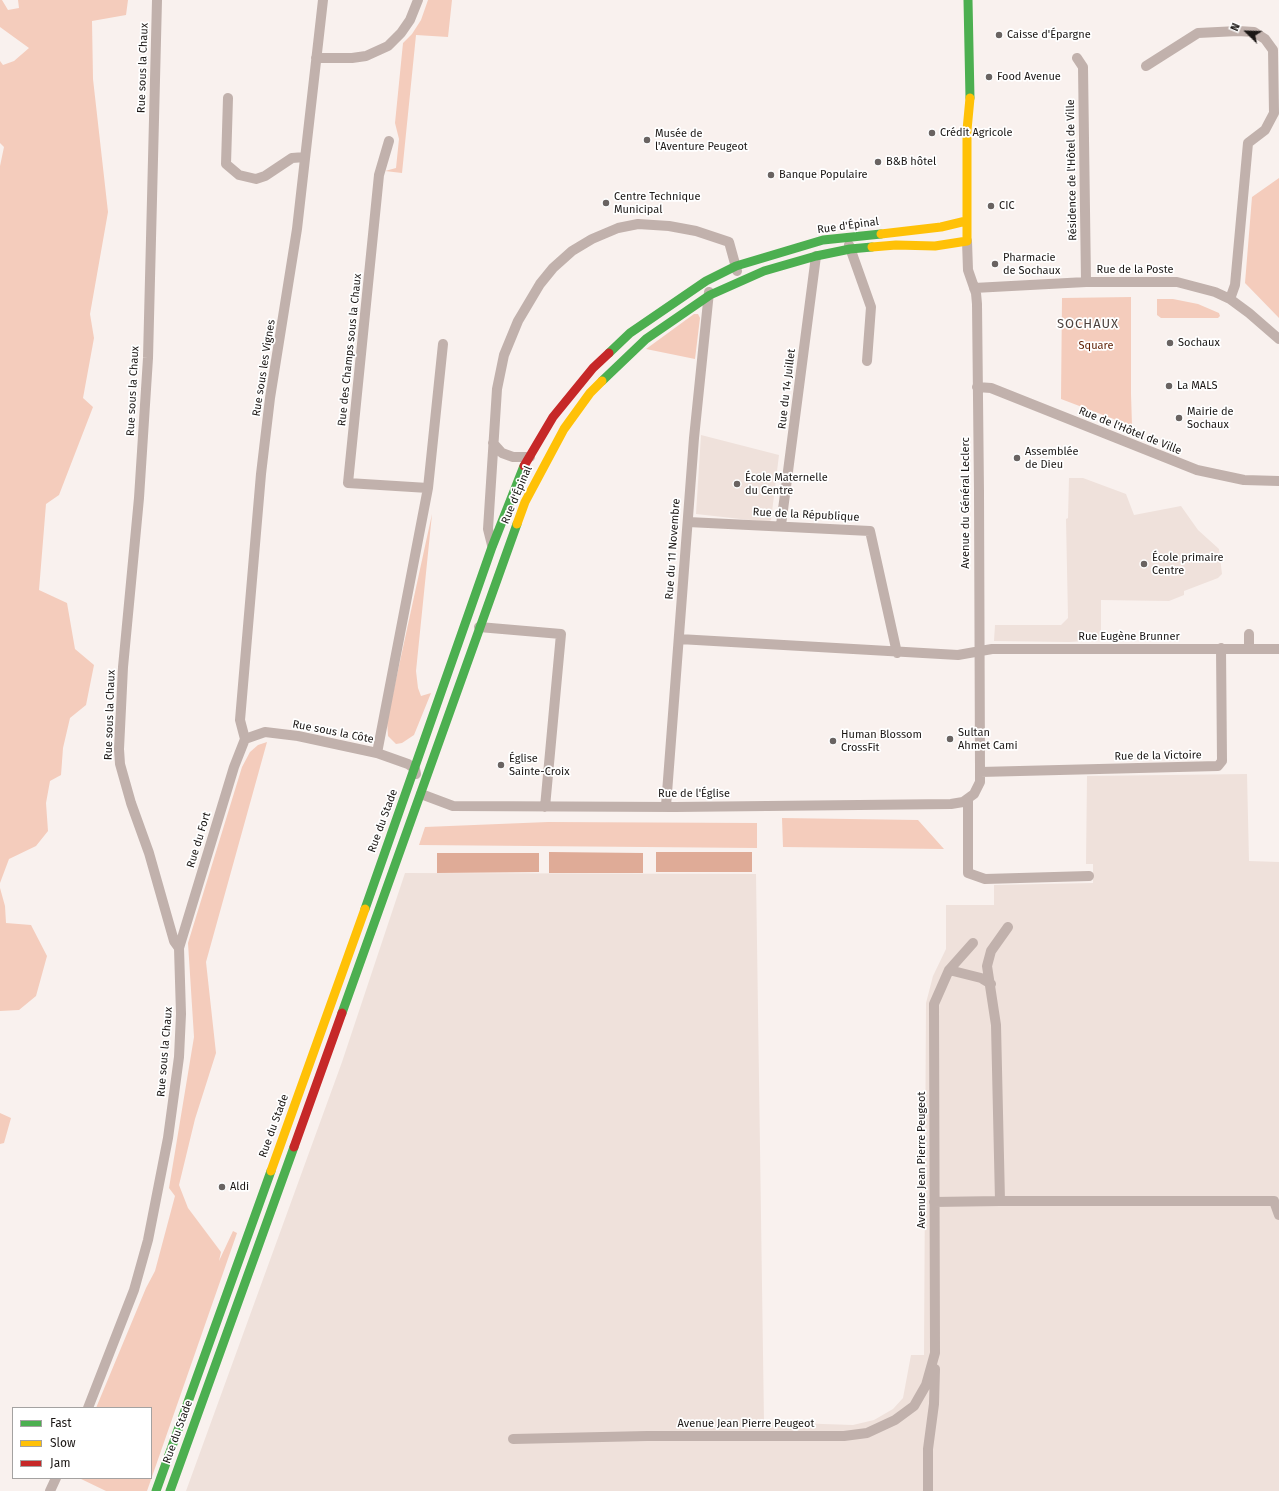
<!DOCTYPE html>
<html>
<head>
<meta charset="utf-8">
<style>
	body { margin:0 }
	#map { position:relative; width:1279px; height:1491px; overflow:hidden; background:#f9f1ee; font-family:"Fira Sans",sans-serif }
	canvas { display:block }
	.legend { position:absolute; left:12px; top:1407px; width:140px; height:72px; box-sizing:border-box; background:#fff; border:1px solid #a4a2a1; margin:0; padding:5px 7px; list-style:none; font-size:12px; color:#1b1715 }
	.legend li { display:flex; align-items:center; gap:8px; height:20px }
	.legend b { width:20px; border:1px solid #a4a2a1 }
	.north { position:absolute; left:1227px; top:12px; width:40px; height:40px; -webkit-text-stroke:3px #fff; paint-order:stroke; rotate:293deg; font-size:11px; font-weight:700; line-height:16px; text-align:center; color:#1b1715 }
	.north::after { content:''; display:block; margin:auto; width:14px; height:18px; background:#1b1715; clip-path:polygon(50% 0,100% 100%,50% 72%,0 100%) }
</style>
</head>
<body>
<div id="map">
<canvas width="1279" height="1491"></canvas>
<ul class="legend">
<li><b style="height:5px;background:#4caf50"></b>Fast</li>
<li><b style="height:5px;background:#ffc107"></b>Slow</li>
<li><b style="height:5px;background:#c62828"></b>Jam</li>
</ul>
<div class="north">N</div>
</div>
<script>
const ctx = document.querySelector('canvas').getContext('2d');
ctx.lineJoin = 'round';
function fillPath(path, color) { ctx.fillStyle = color; ctx.fill(path, 'evenodd'); }
const poly = rows => new Path2D(rows.map(r => 'M' + r).join(''));
function trace(path, color, width, dash) { ctx.strokeStyle = color; ctx.lineWidth = width; ctx.lineCap = dash ? 'butt' : 'round'; ctx.setLineDash(dash || []); ctx.stroke(path); }
function write(font, color, halo, rows, align = 'center') {
  ctx.font = font + ' "Fira Sans",sans-serif'; ctx.lineWidth = 3.5; ctx.setLineDash([]); ctx.textBaseline = 'middle'; ctx.strokeStyle = halo; ctx.fillStyle = color; for (const [text, x, y, turn = 0] of rows) {
    ctx.save(); ctx.translate(x, y); ctx.rotate((+turn || 0) * Math.PI / 180); ctx.textAlign = isNaN(turn) ? turn : align; if (halo) ctx.strokeText(text, 0, 0); ctx.fillText(text, 0, 0); ctx.restore();
  }
}
const built = poly([
	[701,435,779,455,771,520,768,522,696,514],
	[1069,478,1083,478,1126,494,1134,515,1181,506,1198,530,1219,549,1222,574,1218,578,1184,591,1184,595,1169,601,1101,600,1101,640,1069,642,994,641,995,625,1061,625,1068,618,1066,519,1068,518],
	[1247,774,1249,861,1279,862,1279,1491,186,1491,342,1062,405,873,756,874,764,1422,853,1425,874,1420,893,1409,903,1398,911,1355,924,1355,926,1003,933,976,946,949,946,905,994,905,994,885,1093,883,1093,864,1086,864,1087,776]
]);
const green = poly([
	[0,0,2,0,8,10,19,8,18,0,128,0,126,15,92,21,93,79,108,212,90,314,94,338,83,398,93,407,59,495,46,504,39,590,67,603,75,649,94,665,86,705,70,718,63,748,61,775,50,781,46,803,48,831,36,846,9,859,0,883,0,166,4,147,0,143,0,61,3,65,14,61,29,48,0,27],
	[428,0,452,0,448,37,416,35,402,173,385,171,396,168,399,139,395,123,403,43,412,34,421,20],
	[1279,178,1279,318,1245,283,1252,197],
	[1131,297,1131,394,1132,426,1061,399,1062,298],
	[1157,299,1173,299,1198,304,1219,313,1220,316,1218,318,1161,318,1157,315],
	[694,314,698,314,700,318,695,359,646,349],
	[432,514,416,671,418,688,421,696,431,693,414,735,402,743,396,744,388,736,387,721],
	[267,742,206,962,216,1053,195,1119,179,1185,188,1208,221,1252,219,1261,233,1231,237,1233,147,1491,106,1491,79,1478,151,1478,151,1408,96,1408,146,1288,155,1271,175,1196,169,1188,194,1037,188,943,242,767,250,752,258,745],
	[782,818,918,820,944,849,783,847],
	[548,822,757,823,757,848,419,845,425,827],
	[0,888,5,906,6,923,31,925,47,956,36,996,19,1010,0,1011],
	[0,1113,11,1118,4,1143,0,1144]
]);
const water = poly([
	[549,852,643,853,643,873,549,873],
	[656,852,752,852,752,872,656,872],
	[437,853,539,853,539,872,437,873]
]);
const street = poly([
	[157,0,148,358,139,498,123,667,119,749,120,764,131,803,149,853,174,941,179,948],
	[316,58,352,58,366,56,388,46,401,33,410,20,418,0],
	[1077,58,1083,67,1086,282],
	[1146,66,1198,33,1238,31,1254,32,1265,39,1273,50,1274,113,1265,130,1248,143,1235,285,1230,299],
	[228,98,226,164,239,175,256,179,265,176,292,158,305,157],
	[849,245,871,307,867,361],
	[974,288,1086,282,1177,282,1215,292,1230,299,1249,313,1279,339],
	[977,387,991,388,1197,470,1244,480,1279,481],
	[493,443,502,453,513,457,530,457],
	[428,488,443,344],
	[688,522,870,531,897,653],
	[781,525,816,256],
	[492,545,488,529,497,389,504,355,518,321,540,284,553,268,572,251,592,239,618,228,638,224,669,226,696,231,729,242,737,271],
	[479,627,561,634,545,807],
	[1249,634,1249,649],
	[679,639,958,655,992,649,1279,649],
	[245,739,240,720,261,474,270,398,297,229,323,0],
	[245,739,265,732,298,736,377,753,408,764,415,769,416,774],
	[377,753,428,488,348,483,379,175,389,141],
	[980,772,1218,766,1222,761,1221,648],
	[421,794,453,806,675,807,951,804,963,802,974,794,980,782,980,772,979,492,977,304,976,293,968,270,967,241],
	[968,799,968,873,985,879,1089,876],
	[666,806,694,438,709,292],
	[1008,927,991,951,987,966,996,1025,1000,1201,1274,1201,1279,1215],
	[949,970,981,978,991,984],
	[934,1202,1000,1201],
	[88,1408,134,1290,148,1240,168,1138,179,1057,181,1014,179,948,234,767,245,739],
	[513,1439,647,1436,844,1436,867,1433,895,1420,914,1406,926,1385,935,1353,934,1004,949,970,973,943],
	[50,1491,56,1478],
	[928,1491,928,1449,934,1404,935,1369]
]);
const fast = poly([
	[968,0,970,98],
	[609,353,630,333,706,281,736,266,823,240,881,234],
	[602,381,646,339,710,295,764,271,816,256,850,249,872,247],
	[365,909,492,547,524,466],
	[342,1013,517,524],
	[156,1491,271,1171],
	[170,1491,294,1147]
]);
const slow = poly([
	[881,234,941,227,966,221],
	[872,247,896,245,935,246,967,241,967,130,970,98],
	[517,524,525,502,564,429,590,393,602,381],
	[271,1171,365,909]
]);
const jam = poly([
	[524,466,553,417,593,368,609,353],
	[294,1147,342,1013]
]);
const markers = [
	[999,35,4,"#696361"],
	[989,77,4,"#696361"],
	[932,133,4,"#696361"],
	[647,140,4,"#696361"],
	[878,162,4,"#696361"],
	[771,175,4,"#696361"],
	[606,203,4,"#696361"],
	[991,206,4,"#696361"],
	[995,264,4,"#696361"],
	[1170,343,4,"#696361"],
	[1169,386,4,"#696361"],
	[1179,418,4,"#696361"],
	[1017,458,4,"#696361"],
	[737,484,4,"#696361"],
	[1144,564,4,"#696361"],
	[950,739,4,"#696361"],
	[833,741,4,"#696361"],
	[501,765,4,"#696361"],
	[222,1187,4,"#696361"]
];
const poiNames = [
	["Caisse d'Épargne",1007,35],
	["Food Avenue",997,77],
	["Crédit Agricole",940,133],
	["Musée de",655,134],
	["l'Aventure Peugeot",655,147],
	["B&B hôtel",886,162],
	["Banque Populaire",779,175],
	["Centre Technique",614,197],
	["Municipal",614,210],
	["CIC",999,206],
	["Pharmacie",1003,258],
	["de Sochaux",1003,271],
	["Sochaux",1178,343],
	["La MALS",1177,386],
	["Mairie de",1187,412],
	["Sochaux",1187,425],
	["Assemblée",1025,452],
	["de Dieu",1025,465],
	["École Maternelle",745,478],
	["du Centre",745,491],
	["École primaire",1152,558],
	["Centre",1152,571],
	["Sultan",958,733],
	["Ahmet Cami",958,746],
	["Human Blossom",841,735],
	["CrossFit",841,748],
	["Église",509,759],
	["Sainte-Croix",509,772],
	["Aldi",230,1187]
];
const streetNames = [
	["Rue sous la Chaux",143,68,-88],
	["Résidence de l'Hôtel de Ville",1072,170,-91],
	["Rue d'Épinal",848,226,-8],
	["Rue de la Poste",1135,270],
	["Rue des Champs sous la Chaux",350,350,-84],
	["Rue sous les Vignes",264,368,-81],
	["Rue du 14 Juillet",787,389,-83],
	["Rue sous la Chaux",133,391,-87],
	["Rue de l'Hôtel de Ville",1130,431,22],
	["Rue d'Épinal",517,495,-67],
	["Avenue du Général Leclerc",966,503,-90],
	["Rue de la République",806,515,3],
	["Rue du 11 Novembre",673,549,-86],
	["Rue Eugène Brunner",1129,637],
	["Rue sous la Chaux",110,715,-88],
	["Rue sous la Côte",333,732,11],
	["Rue de la Victoire",1158,756,-1],
	["Rue de l'Église",694,794],
	["Rue du Stade",383,821,-70],
	["Rue du Fort",199,840,-73],
	["Rue sous la Chaux",165,1052,-85],
	["Rue du Stade",274,1126,-70],
	["Avenue Jean Pierre Peugeot",922,1160,-90],
	["Avenue Jean Pierre Peugeot",746,1424],
	["Rue du Stade",178,1432,-70]
];
const parkNames = [
	["Square",1096,346]
];
const quarterNames = [
	["SOCHAUX",1088,324]
];
fillPath(built, '#efe1db');
fillPath(green, '#f4ccbc');
fillPath(water, '#dfab97');
trace(street, '#c1b1ac', 10);
trace(fast, '#4caf50', 9);
trace(slow, '#ffc107', 9);
trace(jam, '#c62828', 9);
for (const [x, y, r, color] of markers) { const dot = new Path2D(); dot.arc(x, y, r, 0, 2 * Math.PI); ctx.fillStyle = color; ctx.fill(dot); trace(dot, '#fff', 1.5); }
write('11px', '#1b1715', '#fff', poiNames, 'left');
write('11px', '#1b1715', '#fff', streetNames);
write('11px', '#5d1d00', '#fff', parkNames);
ctx.letterSpacing = '1px';
write('13px', '#4d423e', '#fff', quarterNames);
ctx.letterSpacing = '0px';
</script>
</body>
</html>
